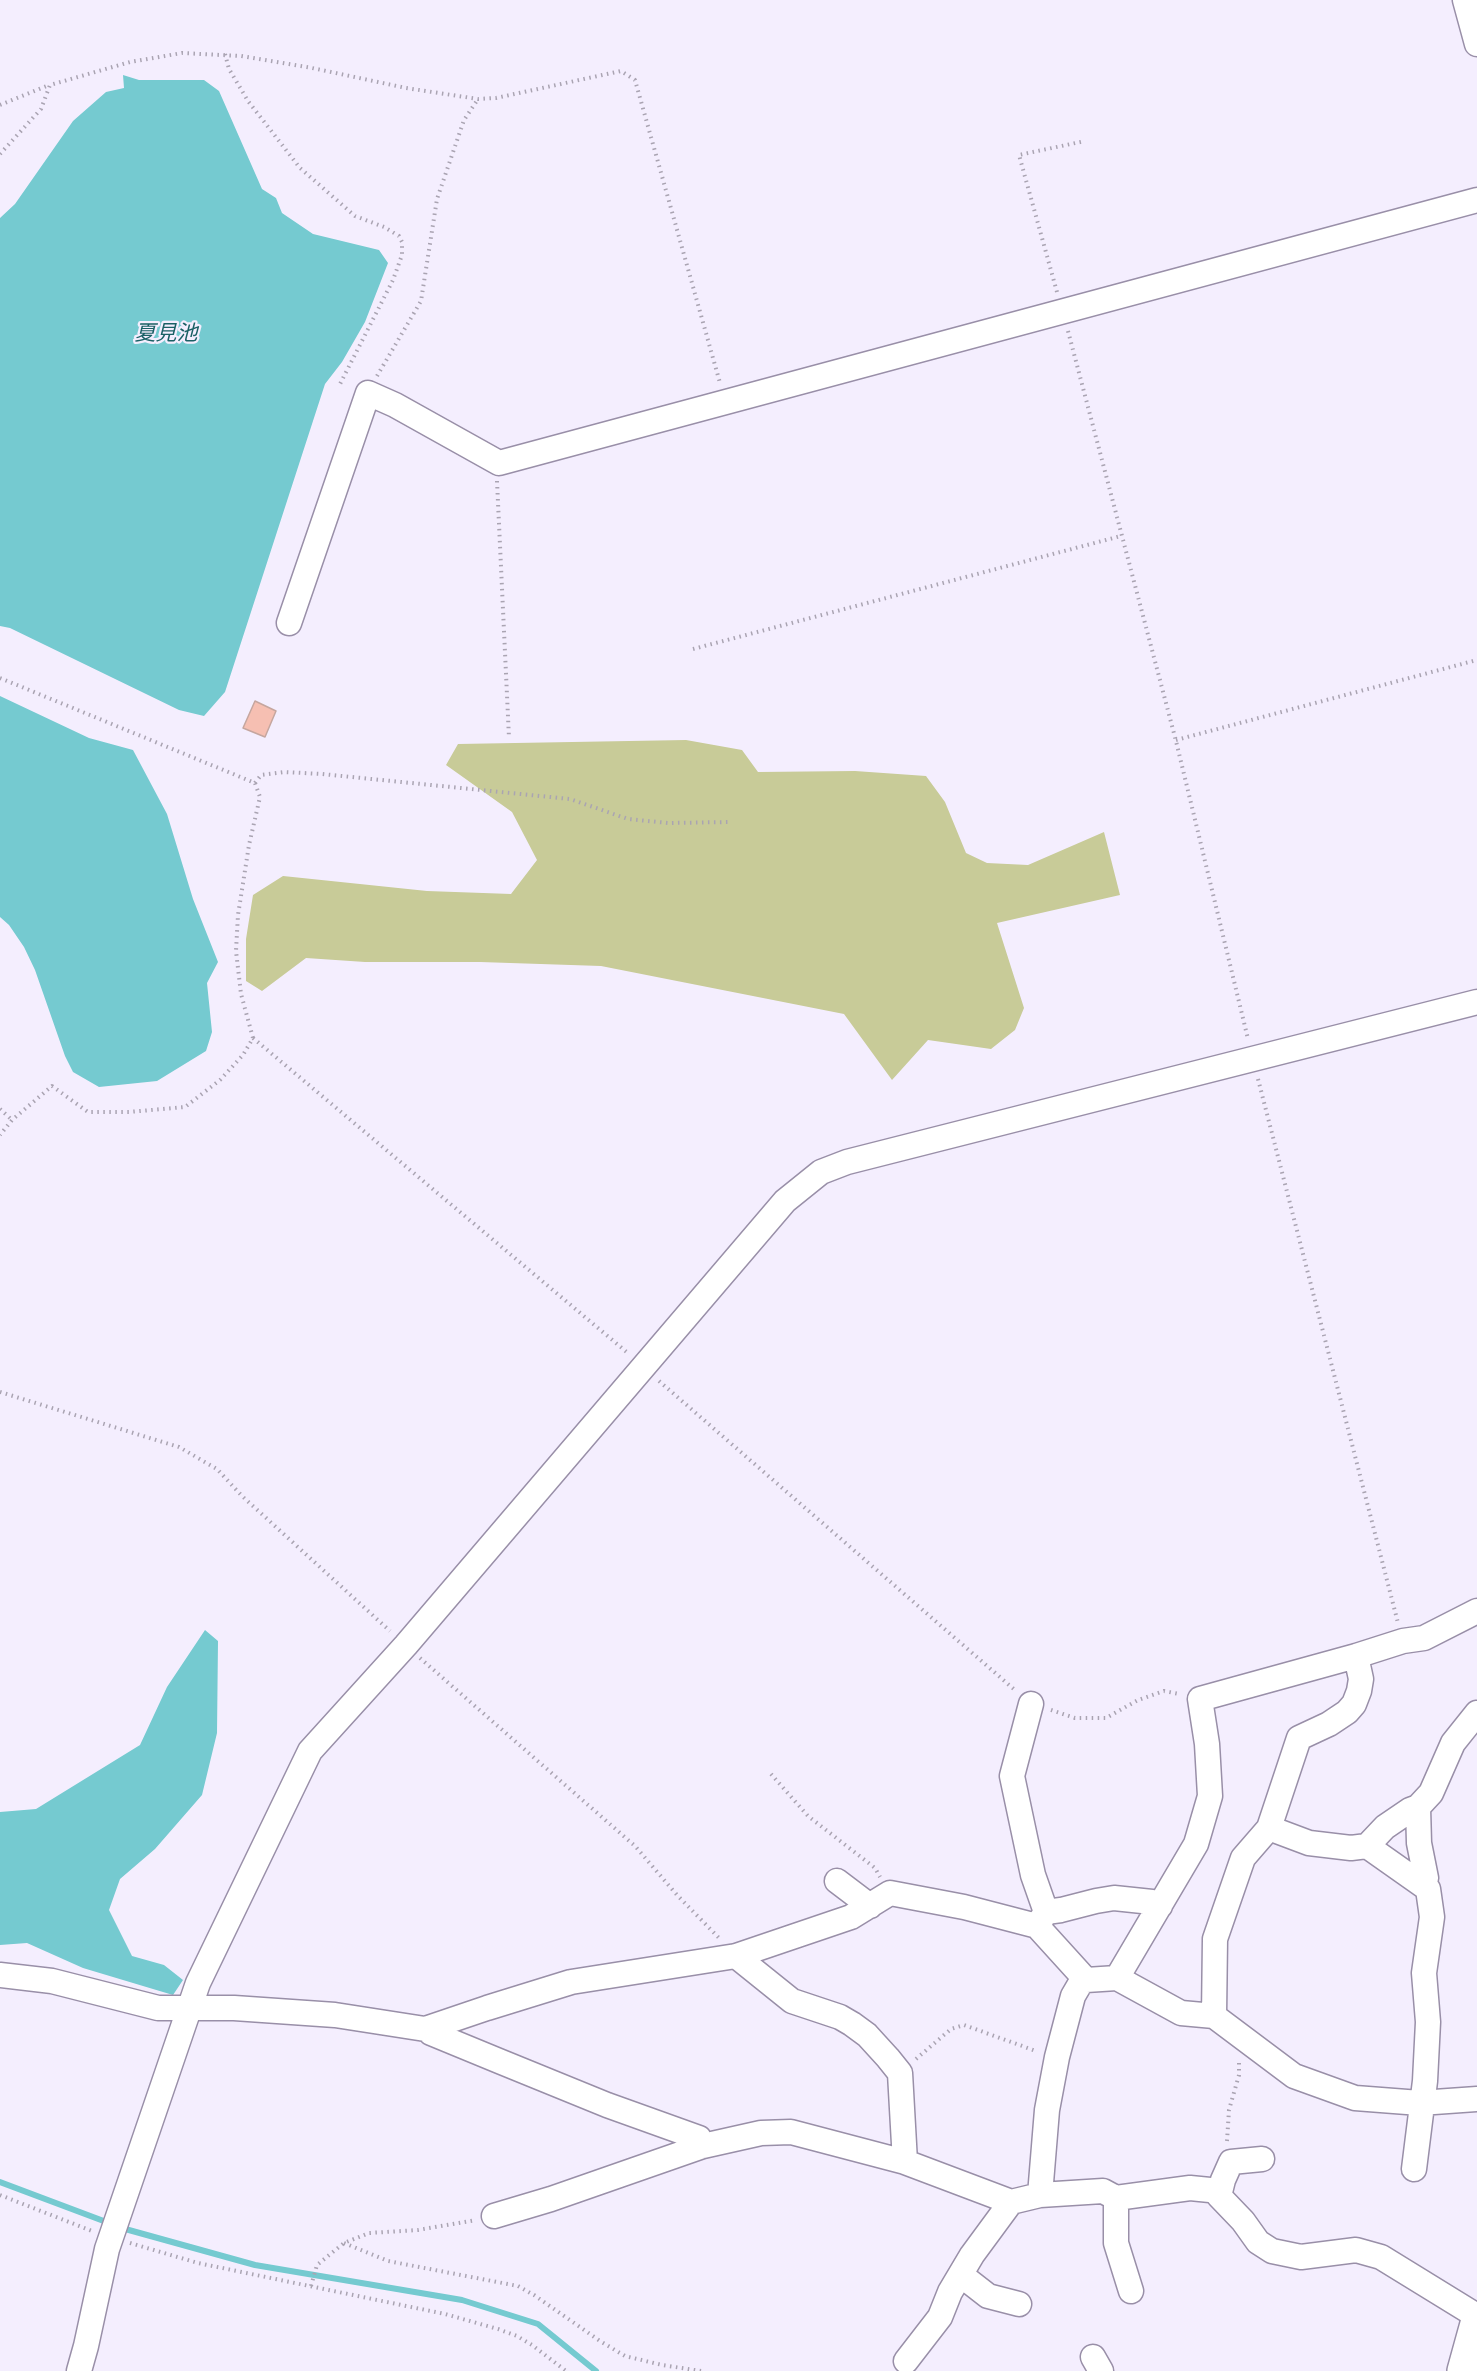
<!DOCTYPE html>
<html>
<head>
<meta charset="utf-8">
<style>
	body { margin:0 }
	canvas { display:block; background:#f4eefe }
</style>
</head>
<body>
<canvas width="1477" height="2371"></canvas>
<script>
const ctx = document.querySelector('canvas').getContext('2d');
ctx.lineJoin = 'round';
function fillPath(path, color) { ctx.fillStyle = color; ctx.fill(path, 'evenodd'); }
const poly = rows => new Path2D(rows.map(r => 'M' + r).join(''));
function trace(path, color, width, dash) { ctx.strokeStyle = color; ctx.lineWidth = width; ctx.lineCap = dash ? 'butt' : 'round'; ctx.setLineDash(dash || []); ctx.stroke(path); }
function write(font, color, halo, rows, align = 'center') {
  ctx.font = font + ' "Exo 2","Noto Sans JP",sans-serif'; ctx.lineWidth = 4.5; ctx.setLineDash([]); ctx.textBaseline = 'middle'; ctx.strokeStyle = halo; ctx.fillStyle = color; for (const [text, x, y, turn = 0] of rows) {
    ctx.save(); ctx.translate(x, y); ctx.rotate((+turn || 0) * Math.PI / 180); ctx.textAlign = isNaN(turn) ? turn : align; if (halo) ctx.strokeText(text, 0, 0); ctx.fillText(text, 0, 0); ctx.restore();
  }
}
const green = poly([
	[686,740,742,750,758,772,855,771,926,776,945,802,966,853,987,863,1028,865,1104,832,1120,895,997,923,1024,1008,1015,1030,991,1049,928,1040,892,1080,844,1014,601,966,480,962,365,962,306,958,262,991,246,981,246,939,253,895,283,876,427,891,511,894,537,860,512,812,446,765,458,744]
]);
const water = poly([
	[123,75,139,80,204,80,219,91,262,189,276,198,282,213,313,234,379,250,388,263,365,322,342,362,325,384,225,692,204,716,179,710,10,628,0,626,0,218,15,204,73,121,106,92,124,88],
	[0,696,89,738,133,750,167,814,193,899,218,962,207,983,212,1032,206,1051,157,1081,99,1087,73,1072,65,1056,35,970,24,947,9,925,0,917],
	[205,1630,218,1641,217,1733,202,1795,155,1849,120,1879,109,1910,132,1956,164,1965,183,1980,173,1995,83,1968,27,1943,0,1945,0,1812,36,1809,140,1745,167,1687]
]);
const stream = poly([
	[0,2182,109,2223],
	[118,2227,255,2265,462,2300,538,2324,596,2371]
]);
const building = poly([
	[255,701,276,711,265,737,243,728,255,701]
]);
const path = poly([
	[225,54,229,69,248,101,300,168,355,216,384,227,399,236,402,242,402,255,393,280,339,386],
	[0,105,49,85],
	[0,154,41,109,50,85,130,62,182,53,241,56,312,68,406,88,478,99,496,98,621,71,635,80,720,383],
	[1057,292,1019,155,1085,141],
	[1068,331,1176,741,1248,1039],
	[377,376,421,301,437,199,464,120,478,99],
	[497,481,509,738],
	[693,649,1121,536],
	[0,678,255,783,260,797,249,845,238,915,236,951,241,994,253,1038,243,1055,220,1080,185,1107,129,1112,88,1112,52,1086,12,1120,0,1135],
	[1176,740,1477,660],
	[255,783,261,775,284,772,322,774,570,799,628,819,668,823,731,822],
	[253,1038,629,1354],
	[1258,1079,1398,1623],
	[0,1109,12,1120],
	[659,1381,1016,1691],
	[0,1392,179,1447,217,1469,242,1496,390,1631],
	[420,1658,635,1846,677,1895,719,1938],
	[1051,1710,1075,1718,1106,1718,1138,1700,1164,1691,1179,1694],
	[771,1774,808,1816,875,1868,880,1877],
	[916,2059,951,2029,964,2025,1036,2051],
	[1227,2141,1229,2110,1239,2075,1239,2060],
	[0,2195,92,2231],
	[130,2243,198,2263,445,2314,498,2329,517,2336,532,2345,566,2371],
	[344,2243,388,2261,518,2286,534,2295,600,2341,625,2356,662,2365,701,2371],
	[311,2286,317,2265,344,2243,369,2233,418,2230,476,2220]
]);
const street = poly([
	[1465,0,1477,44],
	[289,623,368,393,395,405,499,463,1477,200],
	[1031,1704,1012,1776,1033,1875,1046,1912],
	[1269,1828,1309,1843,1351,1848,1367,1846,1385,1827,1410,1810,1418,1807],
	[1367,1846,1428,1889,1432,1917,1424,1973,1428,2022,1425,2081,1414,2169],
	[837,1881,870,1906],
	[1422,1884,1426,1878,1419,1843,1418,1807,1431,1793,1453,1743,1477,1713],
	[1037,1926,1046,1912,1061,1910,1096,1901,1114,1898,1152,1902,1160,1906],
	[736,1956,792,2001,840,2017,852,2024,867,2035,888,2058,900,2073,905,2162],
	[0,1975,52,1981,158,2008,234,2008,335,2015,425,2029,487,2008,571,1982,736,1956,851,1917,890,1893,964,1907,1037,1926,1086,1980,1117,1978,1181,2013,1214,2016,1294,2076,1355,2098,1420,2103,1477,2099],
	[1117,1978,1196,1844,1210,1796,1207,1744,1200,1699,1356,1656,1403,1641,1424,1638,1477,1611],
	[1214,2016,1215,1939,1243,1858,1269,1828,1299,1738,1329,1724,1347,1712,1354,1704,1359,1691,1361,1679,1356,1656],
	[429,2028,431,2033,499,2061,607,2105,699,2138,703,2146],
	[1262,2159,1231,2162,1223,2180,1219,2196,1243,2221,1258,2242,1272,2251,1301,2257,1356,2250,1381,2257,1477,2316],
	[1040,2195,1047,2110,1057,2057,1073,1996,1080,1984,1086,1980],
	[1116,2198,1116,2243,1131,2291],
	[494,2216,551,2199,703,2146,761,2133,791,2132,905,2162,1011,2202,1040,2195,1103,2191,1116,2198,1190,2188,1220,2191],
	[961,2275,988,2296,1019,2304],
	[1093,2357,1101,2371],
	[906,2361,940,2317,950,2292,972,2255,1011,2202],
	[79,2371,86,2346,107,2249,198,1983,310,1751,406,1645,785,1201,821,1172,847,1162,1477,1002]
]);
const primary = poly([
	[1464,2371,1477,2324]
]);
const waterNames = [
	["夏見池",166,333]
];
fillPath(green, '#c8cb98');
fillPath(water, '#75cad0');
trace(stream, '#75cad0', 6);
fillPath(building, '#f6bfb2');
trace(building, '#c5a69f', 1.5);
trace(street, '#998fa8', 27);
trace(primary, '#998fa8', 36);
trace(path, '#aaa4b2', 4, [1.5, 4.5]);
trace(street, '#fff', 24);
trace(primary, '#fff', 33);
write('italic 21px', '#1a6065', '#f4eefe', waterNames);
</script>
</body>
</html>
